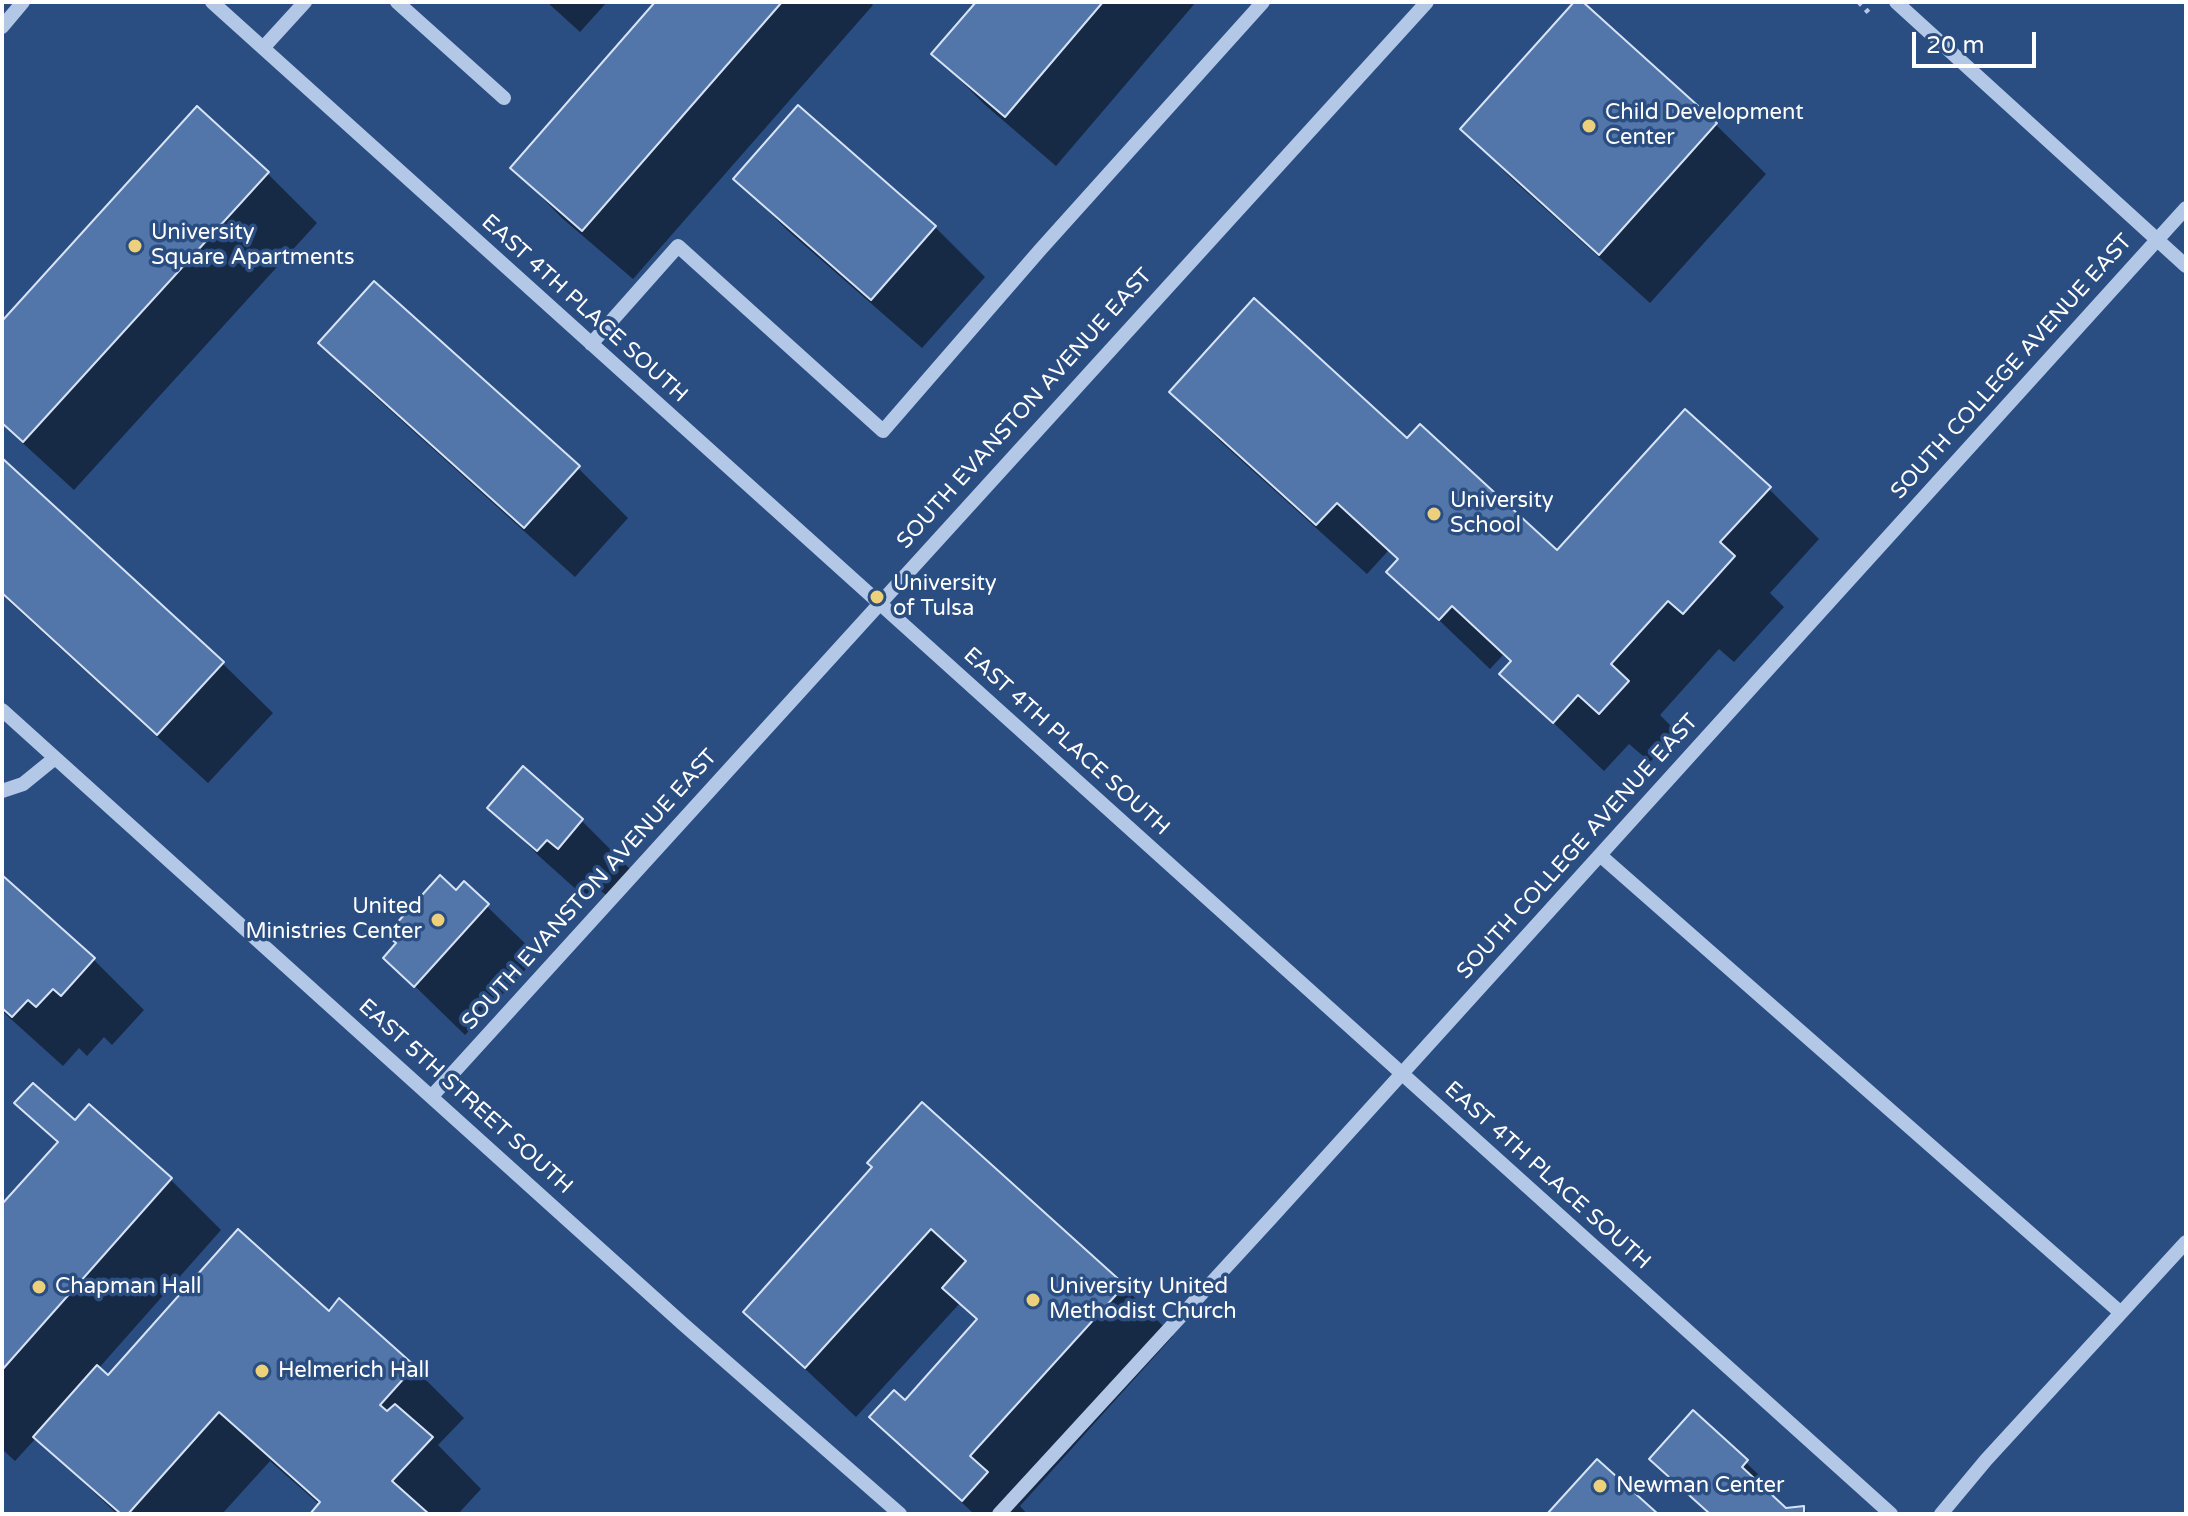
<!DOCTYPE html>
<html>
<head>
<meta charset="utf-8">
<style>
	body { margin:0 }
	#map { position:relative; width:2188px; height:1516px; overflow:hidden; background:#2a4d82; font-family:"Varela Round",sans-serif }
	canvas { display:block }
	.frame { position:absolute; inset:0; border:4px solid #fff; pointer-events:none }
	.scale { position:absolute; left:1912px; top:32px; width:124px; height:36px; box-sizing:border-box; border:4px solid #fff; border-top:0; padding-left:10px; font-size:24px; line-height:28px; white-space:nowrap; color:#fff; -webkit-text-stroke:6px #2a4d82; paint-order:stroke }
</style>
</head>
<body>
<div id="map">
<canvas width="2188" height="1516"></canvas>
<div class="frame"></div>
<div class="scale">20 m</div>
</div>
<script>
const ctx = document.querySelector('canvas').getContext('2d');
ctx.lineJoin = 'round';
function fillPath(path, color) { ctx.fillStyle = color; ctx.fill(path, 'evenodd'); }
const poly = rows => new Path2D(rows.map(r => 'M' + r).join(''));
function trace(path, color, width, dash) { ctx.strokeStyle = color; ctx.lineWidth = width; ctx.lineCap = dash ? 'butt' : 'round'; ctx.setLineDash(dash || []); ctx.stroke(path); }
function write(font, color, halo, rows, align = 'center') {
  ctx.font = font + ' "Varela Round",sans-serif'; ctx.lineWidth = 7; ctx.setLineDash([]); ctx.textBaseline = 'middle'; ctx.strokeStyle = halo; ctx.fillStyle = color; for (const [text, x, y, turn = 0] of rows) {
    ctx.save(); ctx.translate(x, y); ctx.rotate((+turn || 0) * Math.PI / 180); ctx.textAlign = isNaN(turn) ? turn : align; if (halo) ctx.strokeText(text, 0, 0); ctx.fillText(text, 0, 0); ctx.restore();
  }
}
const shadow = poly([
	[547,2,607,2,580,32],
	[658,2,870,2,873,5,633,279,562,218,513,168],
	[978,2,1196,2,1056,166,984,104,934,54],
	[1577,2,1580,2,1716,125,1766,174,1650,303,1512,179,1463,129],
	[267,173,317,223,74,490,2,424,2,324],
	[736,179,935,227,985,277,922,348,786,229],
	[321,343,578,468,628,518,575,577,371,393],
	[1171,392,1407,440,1557,552,1769,489,1819,539,1770,593,1784,607,1734,662,1719,649,1660,715,1678,733,1650,762,1629,744,1604,771,1502,674,1512,663,1503,655,1490,669,1389,572,1399,561,1388,551,1367,574,1221,442],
	[2,461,223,664,273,713,208,783,2,595],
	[523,769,582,821,632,871,609,897,598,889,588,900,540,857,490,807],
	[2,877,94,960,144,1010,112,1045,104,1037,87,1056,79,1048,63,1066,2,1011],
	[464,884,538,956,465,1035,386,958],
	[17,1103,75,1123,89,1107,171,1180,221,1230,98,1369,108,1378,329,1314,340,1301,414,1368,464,1418,438,1445,481,1489,458,1514,313,1514,320,1505,270,1461,222,1514,117,1514,36,1438,15,1461,2,1449,2,1207,58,1144],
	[875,1168,1123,1286,1173,1336,1020,1506,1027,1514,974,1514,872,1417,905,1402,978,1321,960,1303,856,1417,745,1312],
	[1693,1413,1775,1490,1770,1496,1785,1510,1803,1508,1809,1514,1710,1514]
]);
const building = poly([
	[655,2,782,2,582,231,510,168,655,2],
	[976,2,1103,2,1005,117,931,54,976,2],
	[1574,2,1583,2,1717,123,1599,255,1460,129,1574,2],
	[798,105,936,226,871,300,733,179,798,105],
	[197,106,269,172,23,442,2,423,2,321,197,106],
	[374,281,580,466,524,528,318,343,374,281],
	[1254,298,1407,438,1420,424,1557,550,1685,409,1771,487,1720,542,1735,556,1683,614,1668,601,1611,664,1629,681,1599,714,1578,695,1553,723,1499,674,1511,661,1452,606,1439,620,1386,572,1398,559,1337,503,1316,525,1169,392,1254,298],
	[2,458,224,662,157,735,2,593,2,458],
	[523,766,583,819,558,849,547,840,537,851,487,808,523,766],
	[2,875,95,958,61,996,53,989,36,1007,28,1000,12,1017,2,1008,2,875],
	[440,875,456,890,464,881,489,904,414,987,383,958,396,943,386,935,440,875],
	[33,1083,75,1120,89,1104,172,1178,2,1370,2,1204,58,1142,14,1103,33,1083],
	[922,1102,1125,1285,970,1456,988,1472,962,1501,869,1417,894,1390,905,1400,977,1319,942,1288,966,1261,931,1229,805,1368,743,1312,872,1167,867,1163,922,1102],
	[238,1229,329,1311,339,1298,415,1366,380,1405,387,1411,395,1404,433,1437,392,1481,429,1514,310,1514,320,1502,219,1412,128,1514,121,1514,33,1437,97,1365,108,1375,238,1229],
	[1693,1410,1748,1460,1742,1467,1786,1508,1804,1506,1804,1514,1710,1514,1649,1459,1693,1410],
	[1597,1459,1658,1514,1547,1514,1597,1459]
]);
const path = poly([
	[1859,2,1869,13]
]);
const minor = poly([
	[212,2,1891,1514],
	[397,2,504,98],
	[1896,2,2186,266],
	[2,27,23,2],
	[263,48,305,2],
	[591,344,678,246,883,431,1040,250,1263,2],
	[2,710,683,1324,900,1514],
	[2,791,23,784,55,758],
	[1601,856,2121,1313],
	[432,1096,1427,2],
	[999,1514,1272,1217,2186,208],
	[1941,1514,1986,1460,2186,1242]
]);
const markers = [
	[1589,126,8,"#ecd07b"],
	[135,246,8,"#ecd07b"],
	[1434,514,8,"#ecd07b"],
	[877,597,8,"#ecd07b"],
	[438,920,8,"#ecd07b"],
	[39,1287,8,"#ecd07b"],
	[1033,1300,8,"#ecd07b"],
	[262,1371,8,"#ecd07b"],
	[1600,1486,8,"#ecd07b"]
];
const poiNames = [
	["Child Development",1605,113],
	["Center",1605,138],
	["University",151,233],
	["Square Apartments",151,258],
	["University",1450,501],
	["School",1450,526],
	["University",893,584],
	["of Tulsa",893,609],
	["United",422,907,"right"],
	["Ministries Center",422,932,"right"],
	["Chapman Hall",55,1287],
	["University United",1049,1287],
	["Methodist Church",1049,1312],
	["Helmerich Hall",278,1371],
	["Newman Center",1616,1486]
];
const streetNames = [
	["EAST 4TH PLACE SOUTH",584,309,42],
	["SOUTH COLLEGE AVENUE EAST",2012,367,-48],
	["SOUTH EVANSTON AVENUE EAST",1025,409,-48],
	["EAST 4TH PLACE SOUTH",1066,742,42],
	["SOUTH COLLEGE AVENUE EAST",1578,847,-48],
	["SOUTH EVANSTON AVENUE EAST",590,890,-48],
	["EAST 5TH STREET SOUTH",465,1097,42],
	["EAST 4TH PLACE SOUTH",1547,1176,42]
];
fillPath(shadow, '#0007');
fillPath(building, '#5376aa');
trace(building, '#d6e3f5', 2);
trace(path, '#b3c8e6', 5, [4, 6]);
trace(minor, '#b3c8e6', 14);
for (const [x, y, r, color] of markers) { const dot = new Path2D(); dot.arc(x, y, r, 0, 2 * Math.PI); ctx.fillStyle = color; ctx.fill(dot); trace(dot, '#2a4d82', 3); }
write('22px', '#fff', '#2a4d82', poiNames, 'left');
write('22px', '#fff', '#2a4d82', streetNames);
</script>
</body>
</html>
